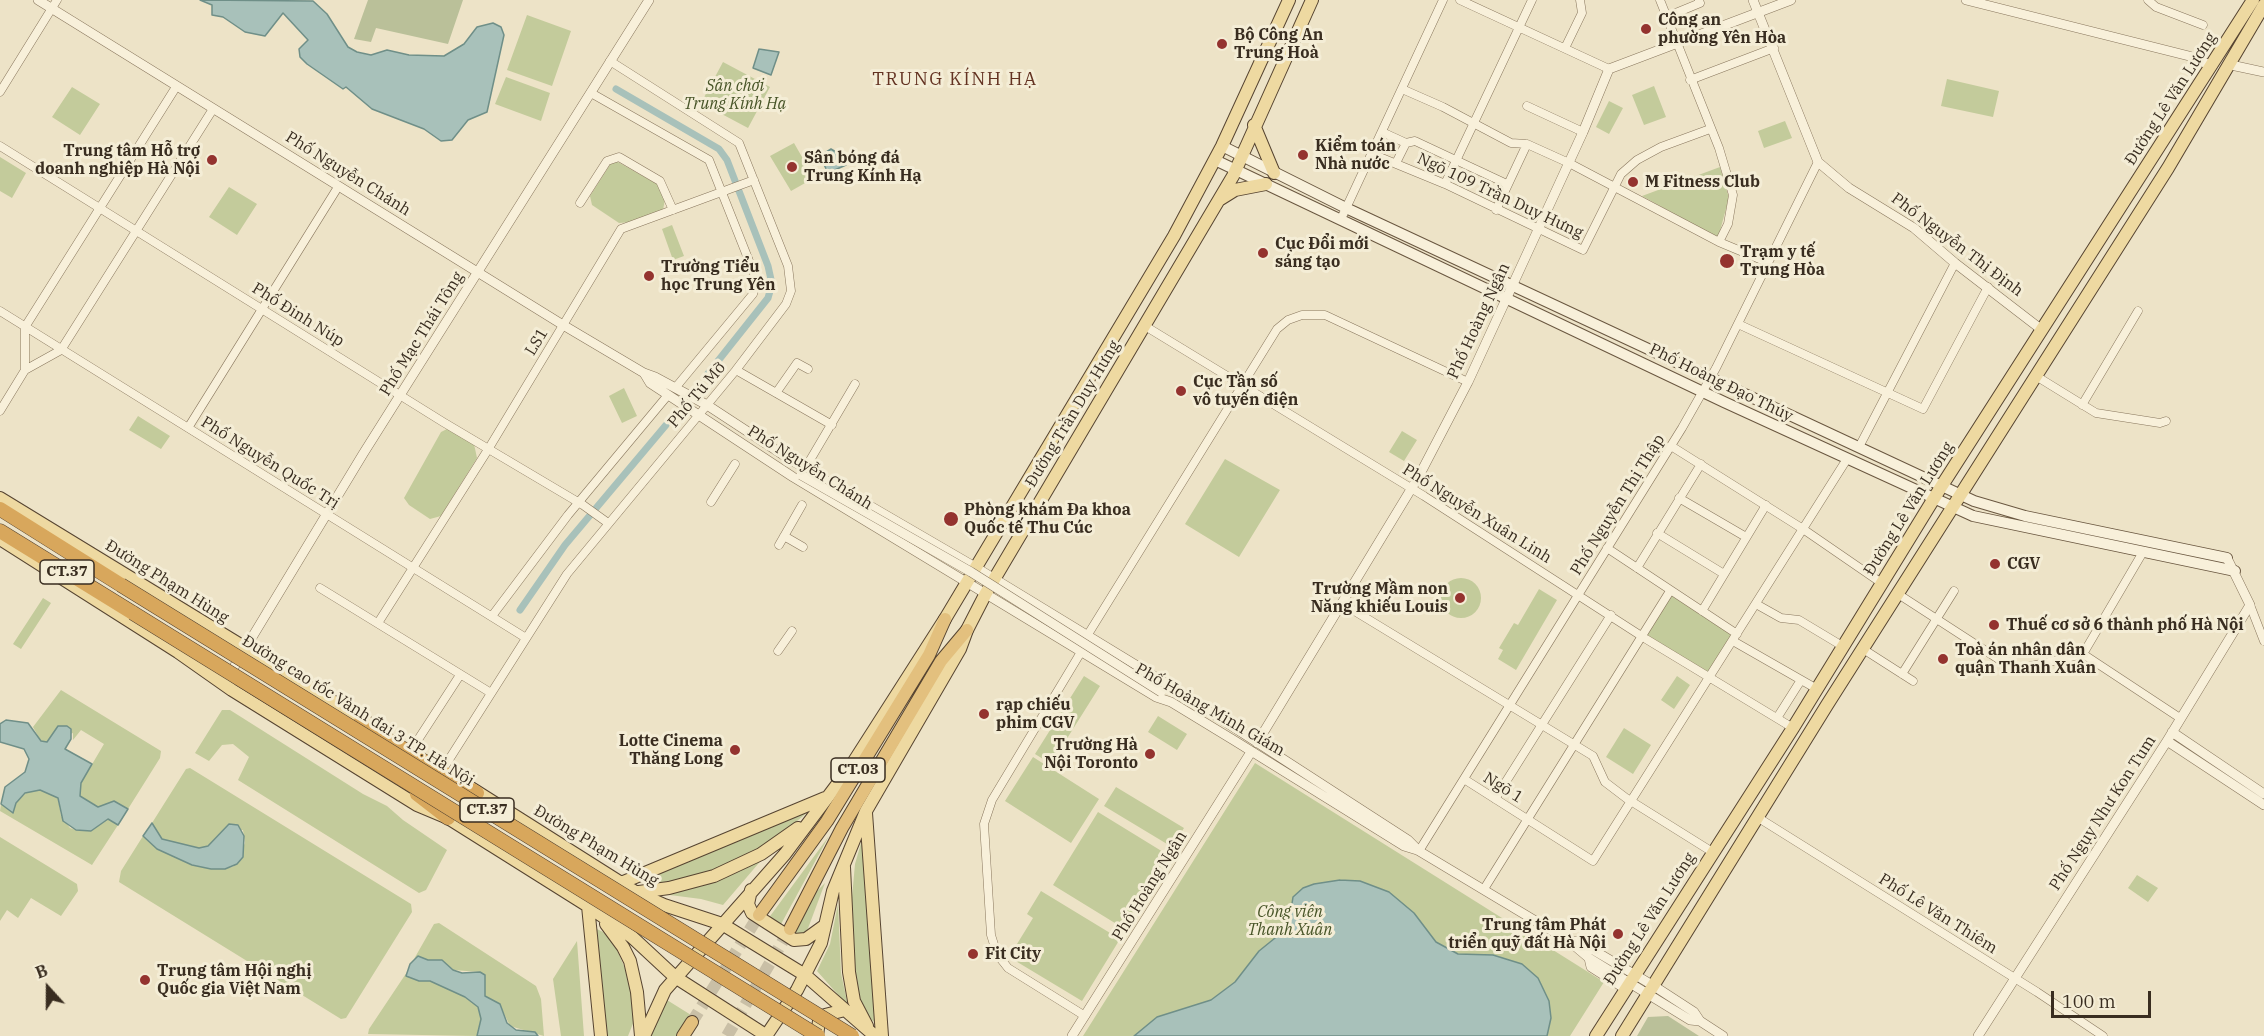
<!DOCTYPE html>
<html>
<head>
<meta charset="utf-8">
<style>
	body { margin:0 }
	#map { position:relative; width:2264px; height:1036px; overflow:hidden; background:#ede3c7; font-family:"IBM Plex Serif",serif }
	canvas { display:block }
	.north { position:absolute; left:18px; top:958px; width:60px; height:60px; -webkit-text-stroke:4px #f4edd6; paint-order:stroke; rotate:339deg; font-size:16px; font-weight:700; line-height:24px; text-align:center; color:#392d20 }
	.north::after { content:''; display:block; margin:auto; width:21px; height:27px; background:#392d20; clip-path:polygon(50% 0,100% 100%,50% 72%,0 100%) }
	.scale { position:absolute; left:2051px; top:991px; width:100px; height:27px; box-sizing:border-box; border:3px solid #392d20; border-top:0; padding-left:8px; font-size:18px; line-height:21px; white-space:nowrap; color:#392d20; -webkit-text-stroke:4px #f4edd6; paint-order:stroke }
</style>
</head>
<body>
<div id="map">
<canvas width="2264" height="1036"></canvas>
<div class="north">B</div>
<div class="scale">100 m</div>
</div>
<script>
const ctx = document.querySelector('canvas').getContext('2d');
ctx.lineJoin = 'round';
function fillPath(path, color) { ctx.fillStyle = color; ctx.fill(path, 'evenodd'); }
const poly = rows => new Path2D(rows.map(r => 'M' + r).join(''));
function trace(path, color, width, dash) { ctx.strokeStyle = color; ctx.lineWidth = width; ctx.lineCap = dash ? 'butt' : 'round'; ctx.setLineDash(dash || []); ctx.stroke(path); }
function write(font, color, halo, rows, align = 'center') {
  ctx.font = font + ' "IBM Plex Serif",serif'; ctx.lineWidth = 6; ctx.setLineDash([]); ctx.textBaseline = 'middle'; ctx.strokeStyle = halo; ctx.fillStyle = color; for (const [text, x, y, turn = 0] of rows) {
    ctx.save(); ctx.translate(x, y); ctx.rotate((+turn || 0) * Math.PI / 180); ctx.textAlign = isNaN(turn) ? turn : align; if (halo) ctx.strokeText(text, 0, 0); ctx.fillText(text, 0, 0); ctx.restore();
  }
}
const green = poly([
	[527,15,571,31,552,86,507,70],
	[723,62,770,87,748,128,701,103],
	[506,77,550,93,541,121,495,104],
	[1947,79,1999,91,1993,117,1941,106],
	[1654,86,1666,117,1644,125,1632,95],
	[72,87,100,104,80,135,52,117],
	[1609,101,1623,108,1609,134,1596,127],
	[1785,121,1792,138,1764,148,1758,131],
	[794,143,814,178,791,191,770,156],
	[0,157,26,173,12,198,0,191],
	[616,161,657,184,665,199,663,210,631,222,619,223,592,205,590,196,611,163],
	[1720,167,1729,198,1718,238,1642,196],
	[229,187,257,204,237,235,209,217],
	[672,225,684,256,673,260,662,229],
	[624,388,637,416,622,423,609,396],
	[138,416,170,436,161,449,129,430],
	[447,429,474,444,477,458,441,516,430,519,409,505,404,498,441,432],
	[1402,431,1417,440,1404,461,1389,452],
	[1225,459,1280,490,1239,557,1185,524],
	'1441 598a20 20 0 1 1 40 0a20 20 0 1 1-40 0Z',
	[1539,589,1557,600,1516,670,1498,659,1503,650,1499,648,1514,623,1518,625],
	[1670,591,1737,634,1710,678,1641,635],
	[43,598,51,603,21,649,13,644],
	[1084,676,1100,686,1051,764,1035,754],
	[1677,676,1690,685,1674,709,1661,700],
	[61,690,161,751,160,758,128,809,114,801,99,807,80,796,81,783,104,744,81,730,73,740,73,733,47,742,41,741,38,736,33,727],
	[222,710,230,710,363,794,387,806,403,820,447,850,426,890,419,893,238,780,249,757,233,744,222,745,209,761,195,753],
	[1158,716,1187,734,1177,750,1148,732],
	[1624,728,1651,745,1633,774,1606,757],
	[1033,757,1099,799,1071,843,1005,801],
	[1255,763,1604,982,1570,1036,1083,1036],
	[190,768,411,904,412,912,346,1018,341,1019,119,882,121,871,143,836,157,849,192,865,211,869,233,867,245,843,243,830,221,832,208,846,199,848,162,839,152,823,186,769],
	[1116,787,1184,828,1172,847,1104,806],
	[40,790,58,798,61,816,70,828,76,830,90,831,108,819,118,825,92,865,0,811,1,804,13,812,16,803,26,793],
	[809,811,771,843,727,865,687,881,664,884,640,880],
	[1098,812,1168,855,1123,928,1053,885],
	[829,836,780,926,768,919],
	[863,836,880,1026,869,1018,856,993,850,919,855,864],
	[0,837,77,884,78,891,61,916,31,898,18,918,7,910,0,921],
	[764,857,723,905,701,899,662,894,702,886],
	[2137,875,2158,888,2148,902,2128,888],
	[825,883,807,931,798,936,795,932,799,922,815,893],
	[1041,891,1120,939,1082,1001,1009,957,1033,918,1027,914],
	[838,904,841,973,848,1006,817,971,830,944],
	[439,923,536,986,541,999,544,1036,510,1026,500,1005,485,996,485,975,480,972,453,970,441,960,428,961,418,956,414,959,434,924],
	[593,927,603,932,613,941,631,982,634,1021,628,1036,604,1036],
	[577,941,584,1036,561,1036,553,979],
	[407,972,407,976,411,978,430,981,465,997,478,1007,481,1019,477,1036,368,1034,369,1029],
	[667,1000,691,1015,678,1036,649,1036]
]);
const cemetery = poly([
	[368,0,463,0,448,44,376,28,371,42,354,39],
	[1668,1016,1699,1036,1637,1036,1648,1017]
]);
const water = poly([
	[200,0,313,1,327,14,348,47,357,52,371,55,387,50,409,55,444,56,464,44,477,27,493,23,501,27,504,35,487,112,468,120,452,140,441,141,424,129,372,109,346,87,343,89,307,64,300,57,299,49,308,40,283,13,265,36,245,32,223,17,212,15,212,5,200,0],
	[759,49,779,52,771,75,753,68,759,49],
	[831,149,844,157,846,165,828,173,820,156,831,149],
	[6,720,28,723,41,741,47,742,58,726,67,726,71,729,71,739,65,749,92,764,81,783,80,796,98,807,114,801,128,809,118,825,108,819,91,831,76,830,63,821,58,798,40,790,25,793,16,803,13,813,1,804,5,787,25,772,29,759,24,749,0,742,0,724,6,720],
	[152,823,162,839,199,848,208,846,229,824,238,825,244,836,243,857,237,864,225,869,211,869,192,865,157,849,143,836,152,823],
	[1340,880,1360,881,1389,892,1414,913,1436,942,1458,954,1493,955,1522,964,1538,978,1549,1001,1551,1018,1547,1036,1134,1036,1157,1017,1211,1000,1235,982,1259,951,1280,934,1290,917,1293,897,1303,888,1314,884,1340,880],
	[418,956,428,960,442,960,453,970,462,973,480,972,485,975,485,996,500,1004,507,1023,516,1030,535,1032,538,1036,477,1036,481,1019,478,1007,465,997,430,981,419,981,406,976,410,964,418,956]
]);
const canal = poly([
	[616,89,719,149,727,160,768,266,772,284,768,298,706,376],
	[520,610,565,545,666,425]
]);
const trunkTunnel = poly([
	[692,1022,759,915],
	[727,1036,790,929]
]);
const minor = poly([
	[1460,0,1609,69],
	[1660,0,1719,148,1733,195,1728,224,1719,242],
	[2148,0,2156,7,2203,25],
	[1666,17,1700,3,1699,0],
	[1565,48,1582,13,1580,0],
	[1690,80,1774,48],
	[1402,89,1443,107,1511,143,1527,144,1569,163,1719,242,1767,262],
	[0,92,57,0],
	[591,93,709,160,757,281,753,294,676,387],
	[1527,106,1583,132],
	[1382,132,1406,143,1415,141,1507,184],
	[0,146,443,422,583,505,608,523],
	[1372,154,1445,184,1583,250,1621,174,1637,160,1661,147,1710,129],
	[1396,163,1406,143],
	[1445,184,1532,0],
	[580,203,607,161,619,157,660,181,673,210],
	[1496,210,1527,144],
	[1341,219,1443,0],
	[0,311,526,638],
	[1738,324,1923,409,1988,287],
	[1145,326,1424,496,1646,639,1793,728],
	[25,370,25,327,176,87],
	[736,370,832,425],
	[2036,376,2096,413,2160,423,2166,421],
	[776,393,797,363,808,369],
	[2082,405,2138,311],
	[0,411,25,370,61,350,213,109],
	[188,428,338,187],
	[1671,446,1803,529,1883,584],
	[1859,447,1955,263],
	[806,467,855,384],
	[1679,498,1746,537],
	[711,502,735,464],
	[1657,533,1724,574],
	[784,536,803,547],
	[779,545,802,505],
	[1607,548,1737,634],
	[1637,568,1701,464],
	[320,588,491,693],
	[1898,594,2006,664,2019,669,2083,654],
	[1343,604,1593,756,1605,782,1626,798,1714,853],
	[1756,604,1781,618,1799,620,1844,647],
	[2250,605,2264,641],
	[1702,611,1766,505],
	[492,616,568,515,668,395],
	[378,623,489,448,621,229,754,180],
	[1087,636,1277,329,1288,320,1302,315,1325,315,1468,382],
	[1733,641,1817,689],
	[1863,649,1913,681],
	[778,651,792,631],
	[1081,652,992,800,984,824,991,935,997,954,1008,968,1085,1016],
	[2083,654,2143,552],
	[2083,654,2180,718],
	[1902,674,1954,591],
	[1777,718,1801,680],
	[412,749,460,675],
	[443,769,567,574,736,370,786,304,791,291,788,266,739,143,610,61],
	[1464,779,1593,861,1847,459],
	[1495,799,1611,615],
	[1757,817,2037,992,2103,1036],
	[1419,851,1682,428,1716,368,1818,162],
	[1484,889,1670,591]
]);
const tertiary = poly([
	[38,0,563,325,644,373,655,377,707,405,791,460,975,567,1167,684,1408,840,1419,851,1569,941,1589,958,1690,1020,1700,1021,1723,1036],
	[1753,0,1818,162,1849,188,1914,228,1955,263,2042,330],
	[1966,0,2189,56,2212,66],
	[2231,65,2264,72],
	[644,373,650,383,793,477,1156,697,1171,702,1235,741,1404,846,1417,850],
	[228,677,363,454,649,0],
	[2172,732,2264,794],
	[2167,741,2264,805],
	[1257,743,1419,476,1468,382,1583,132,1609,69,1791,0],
	[1569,941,1578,941,1654,986,1694,1012,1700,1021],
	[1589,958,1591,967,1624,988],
	[1072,1036,1251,752],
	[1978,1036,2167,741,2250,605,2227,558]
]);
const secondary = poly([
	[1222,146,1346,208,1974,501,2025,516,2227,558],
	[1215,160,1724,402,1973,516,2235,571]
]);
const primary = poly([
	[1254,125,1274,173],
	[1219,200,1235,190,1266,184],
	[0,498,370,724],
	[0,539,178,652,232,690,417,805,448,818,588,906,632,937,675,977,767,1036],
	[471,788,637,893,664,905,722,924,805,975,875,1036],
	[866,813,882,1036],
	[844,867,849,972,854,1001,867,1026],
	[621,883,825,798],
	[751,890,748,904,752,913,794,940,806,939,824,926],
	[639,892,669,888,714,876,761,854,798,828],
	[588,906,601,1036],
	[606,924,623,947,630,961,637,992,641,1036],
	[644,1036,665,990,785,854,851,766,945,619,1174,236,1222,146,1289,0],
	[766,1036,797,990,821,943,833,891,866,811,960,649,967,630,986,593,1233,176,1312,0],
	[817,1036,819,1021,825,1015,845,1010],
	[1596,1036,1793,728,1941,487,2253,0],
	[1622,1036,1827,705,2168,168,2264,5]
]);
const trunk = poly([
	[759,915,827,821,929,655,945,619],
	[790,929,842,828,941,661,967,630],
	[683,1036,692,1022]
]);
const motorway = poly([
	[0,509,121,585],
	[0,531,133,613],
	[360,723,477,793],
	[417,794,448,818]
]);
const tertiaryBridge = poly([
	[801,475,971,572,1161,692]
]);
const motorwayBridge = poly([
	[121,585,852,1036],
	[133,613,818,1036]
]);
const markers = [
	[1646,29,6,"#94332f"],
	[1222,44,6,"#94332f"],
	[1303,155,6,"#94332f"],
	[212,160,6,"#94332f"],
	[792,167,6,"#94332f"],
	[1633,182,6,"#94332f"],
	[1263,253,6,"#94332f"],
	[1727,261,8,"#94332f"],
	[649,276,6,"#94332f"],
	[1181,391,6,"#94332f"],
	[951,519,8,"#94332f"],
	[1995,564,6,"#94332f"],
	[1460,598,6,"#94332f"],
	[1994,625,6,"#94332f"],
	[1943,659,6,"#94332f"],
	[984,714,6,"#94332f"],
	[735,750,6,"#94332f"],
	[1150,754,6,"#94332f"],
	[1618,934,6,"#94332f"],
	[973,954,6,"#94332f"],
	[145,980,6,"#94332f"]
];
const shields = [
	[67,572,54],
	[858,770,54],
	[487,810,54]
];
const shieldNames = [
	["CT.37",67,572],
	["CT.03",858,770],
	["CT.37",487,810]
];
const poiNames = [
	["Công an",1658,20],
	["phường Yên Hòa",1658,38],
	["Bộ Công An",1234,35],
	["Trung Hoà",1234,53],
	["Kiểm toán",1315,146],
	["Nhà nước",1315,164],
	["Trung tâm Hỗ trợ",200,151,"right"],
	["doanh nghiệp Hà Nội",200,169,"right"],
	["Sân bóng đá",804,158],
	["Trung Kính Hạ",804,176],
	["M Fitness Club",1645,182],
	["Cục Đổi mới",1275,244],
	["sáng tạo",1275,262],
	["Trạm y tế",1740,252],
	["Trung Hòa",1740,270],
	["Trường Tiểu",661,267],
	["học Trung Yên",661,285],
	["Cục Tần số",1193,382],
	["vô tuyến điện",1193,400],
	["Phòng khám Đa khoa",964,510],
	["Quốc tế Thu Cúc",964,528],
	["CGV",2007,564],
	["Trường Mầm non",1448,589,"right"],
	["Năng khiếu Louis",1448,607,"right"],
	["Thuế cơ sở 6 thành phố Hà Nội",2006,625],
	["Toà án nhân dân",1955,650],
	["quận Thanh Xuân",1955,668],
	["rạp chiếu",996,705],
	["phim CGV",996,723],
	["Lotte Cinema",723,741,"right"],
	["Thăng Long",723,759,"right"],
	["Trường Hà",1138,745,"right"],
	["Nội Toronto",1138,763,"right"],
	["Trung tâm Phát",1606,925,"right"],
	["triển quỹ đất Hà Nội",1606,943,"right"],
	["Fit City",985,954],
	["Trung tâm Hội nghị",157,971],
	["Quốc gia Việt Nam",157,989]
];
const parkNames = [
	["Sân chơi",735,86],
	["Trung Kính Hạ",735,104],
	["Công viên",1290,912],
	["Thanh Xuân",1290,930]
];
const streetNames = [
	["Đường Lê Văn Lương",2171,99,-57],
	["Phố Nguyễn Chánh",348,174,32],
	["Ngõ 109 Trần Duy Hưng",1500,196,25],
	["Phố Nguyễn Thị Định",1957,245,37],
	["Phố Đinh Núp",298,315,32],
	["Phố Hoàng Ngân",1479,321,-65],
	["Phố Mạc Thái Tông",422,334,-58],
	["LS1",537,342,-59],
	["Phố Hoàng Đạo Thúy",1721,383,26],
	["Phố Tú Mỡ",697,395,-50],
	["Đường Trần Duy Hưng",1073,414,-59],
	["Phố Nguyễn Quốc Trị",270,463,32],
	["Phố Nguyễn Chánh",810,468,32],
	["Phố Nguyễn Thị Thập",1618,505,-58],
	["Đường Lê Văn Lương",1909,509,-58],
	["Phố Nguyễn Xuân Linh",1477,514,32],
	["Đường Phạm Hùng",167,582,32],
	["Phố Hoàng Minh Giám",1210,710,30],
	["Đường cao tốc Vành đai 3 TP. Hà Nội",358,711,32],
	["Ngõ 1",1503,788,32],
	["Phố Ngụy Như Kon Tum",2103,813,-57],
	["Đường Phạm Hùng",596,846,31],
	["Phố Hoàng Ngân",1150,886,-58],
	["Phố Lê Văn Thiêm",1938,914,32],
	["Đường Lê Văn Lương",1650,919,-57]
];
const neighbourhoodNames = [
	["TRUNG KÍNH HẠ",955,80]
];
fillPath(green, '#c3cb9b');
fillPath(cemetery, '#bac099');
fillPath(water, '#a8c1ba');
trace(water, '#6f8f88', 1.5);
trace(canal, '#a8c1ba', 7);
trace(trunkTunnel, '#c9bfa6', 12, [12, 6]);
trace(minor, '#88765d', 9);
trace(tertiary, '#88765d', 10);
trace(secondary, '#6a5740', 12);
trace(primary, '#564431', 14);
trace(trunk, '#564431', 14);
trace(motorway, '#564431', 15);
trace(minor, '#f8f0da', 8);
trace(tertiary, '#f8f0da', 9);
trace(secondary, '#f8f0da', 10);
trace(primary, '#eed9a1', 12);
trace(trunk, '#e3c07e', 12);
trace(motorway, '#d8a75c', 14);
trace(tertiaryBridge, '#88765d', 10, []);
trace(motorwayBridge, '#564431', 15, []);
trace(tertiaryBridge, '#f8f0da', 9);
trace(motorwayBridge, '#d8a75c', 14);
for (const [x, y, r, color] of markers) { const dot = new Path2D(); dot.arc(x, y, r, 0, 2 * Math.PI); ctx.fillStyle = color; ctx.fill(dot); trace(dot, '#f4edd6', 2); }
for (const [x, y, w] of shields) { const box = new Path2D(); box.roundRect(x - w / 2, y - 12, w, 24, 4.5); ctx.fillStyle = '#f4edd6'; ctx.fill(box); trace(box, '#392d20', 1.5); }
write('bold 15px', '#392d20', null, shieldNames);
write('bold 16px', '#392d20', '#f4edd6', poiNames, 'left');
write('italic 16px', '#475427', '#f4edd6', parkNames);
write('16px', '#392d20', '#f4edd6', streetNames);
ctx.letterSpacing = '1.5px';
write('18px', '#633221', '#f4edd6', neighbourhoodNames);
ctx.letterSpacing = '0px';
</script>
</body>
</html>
